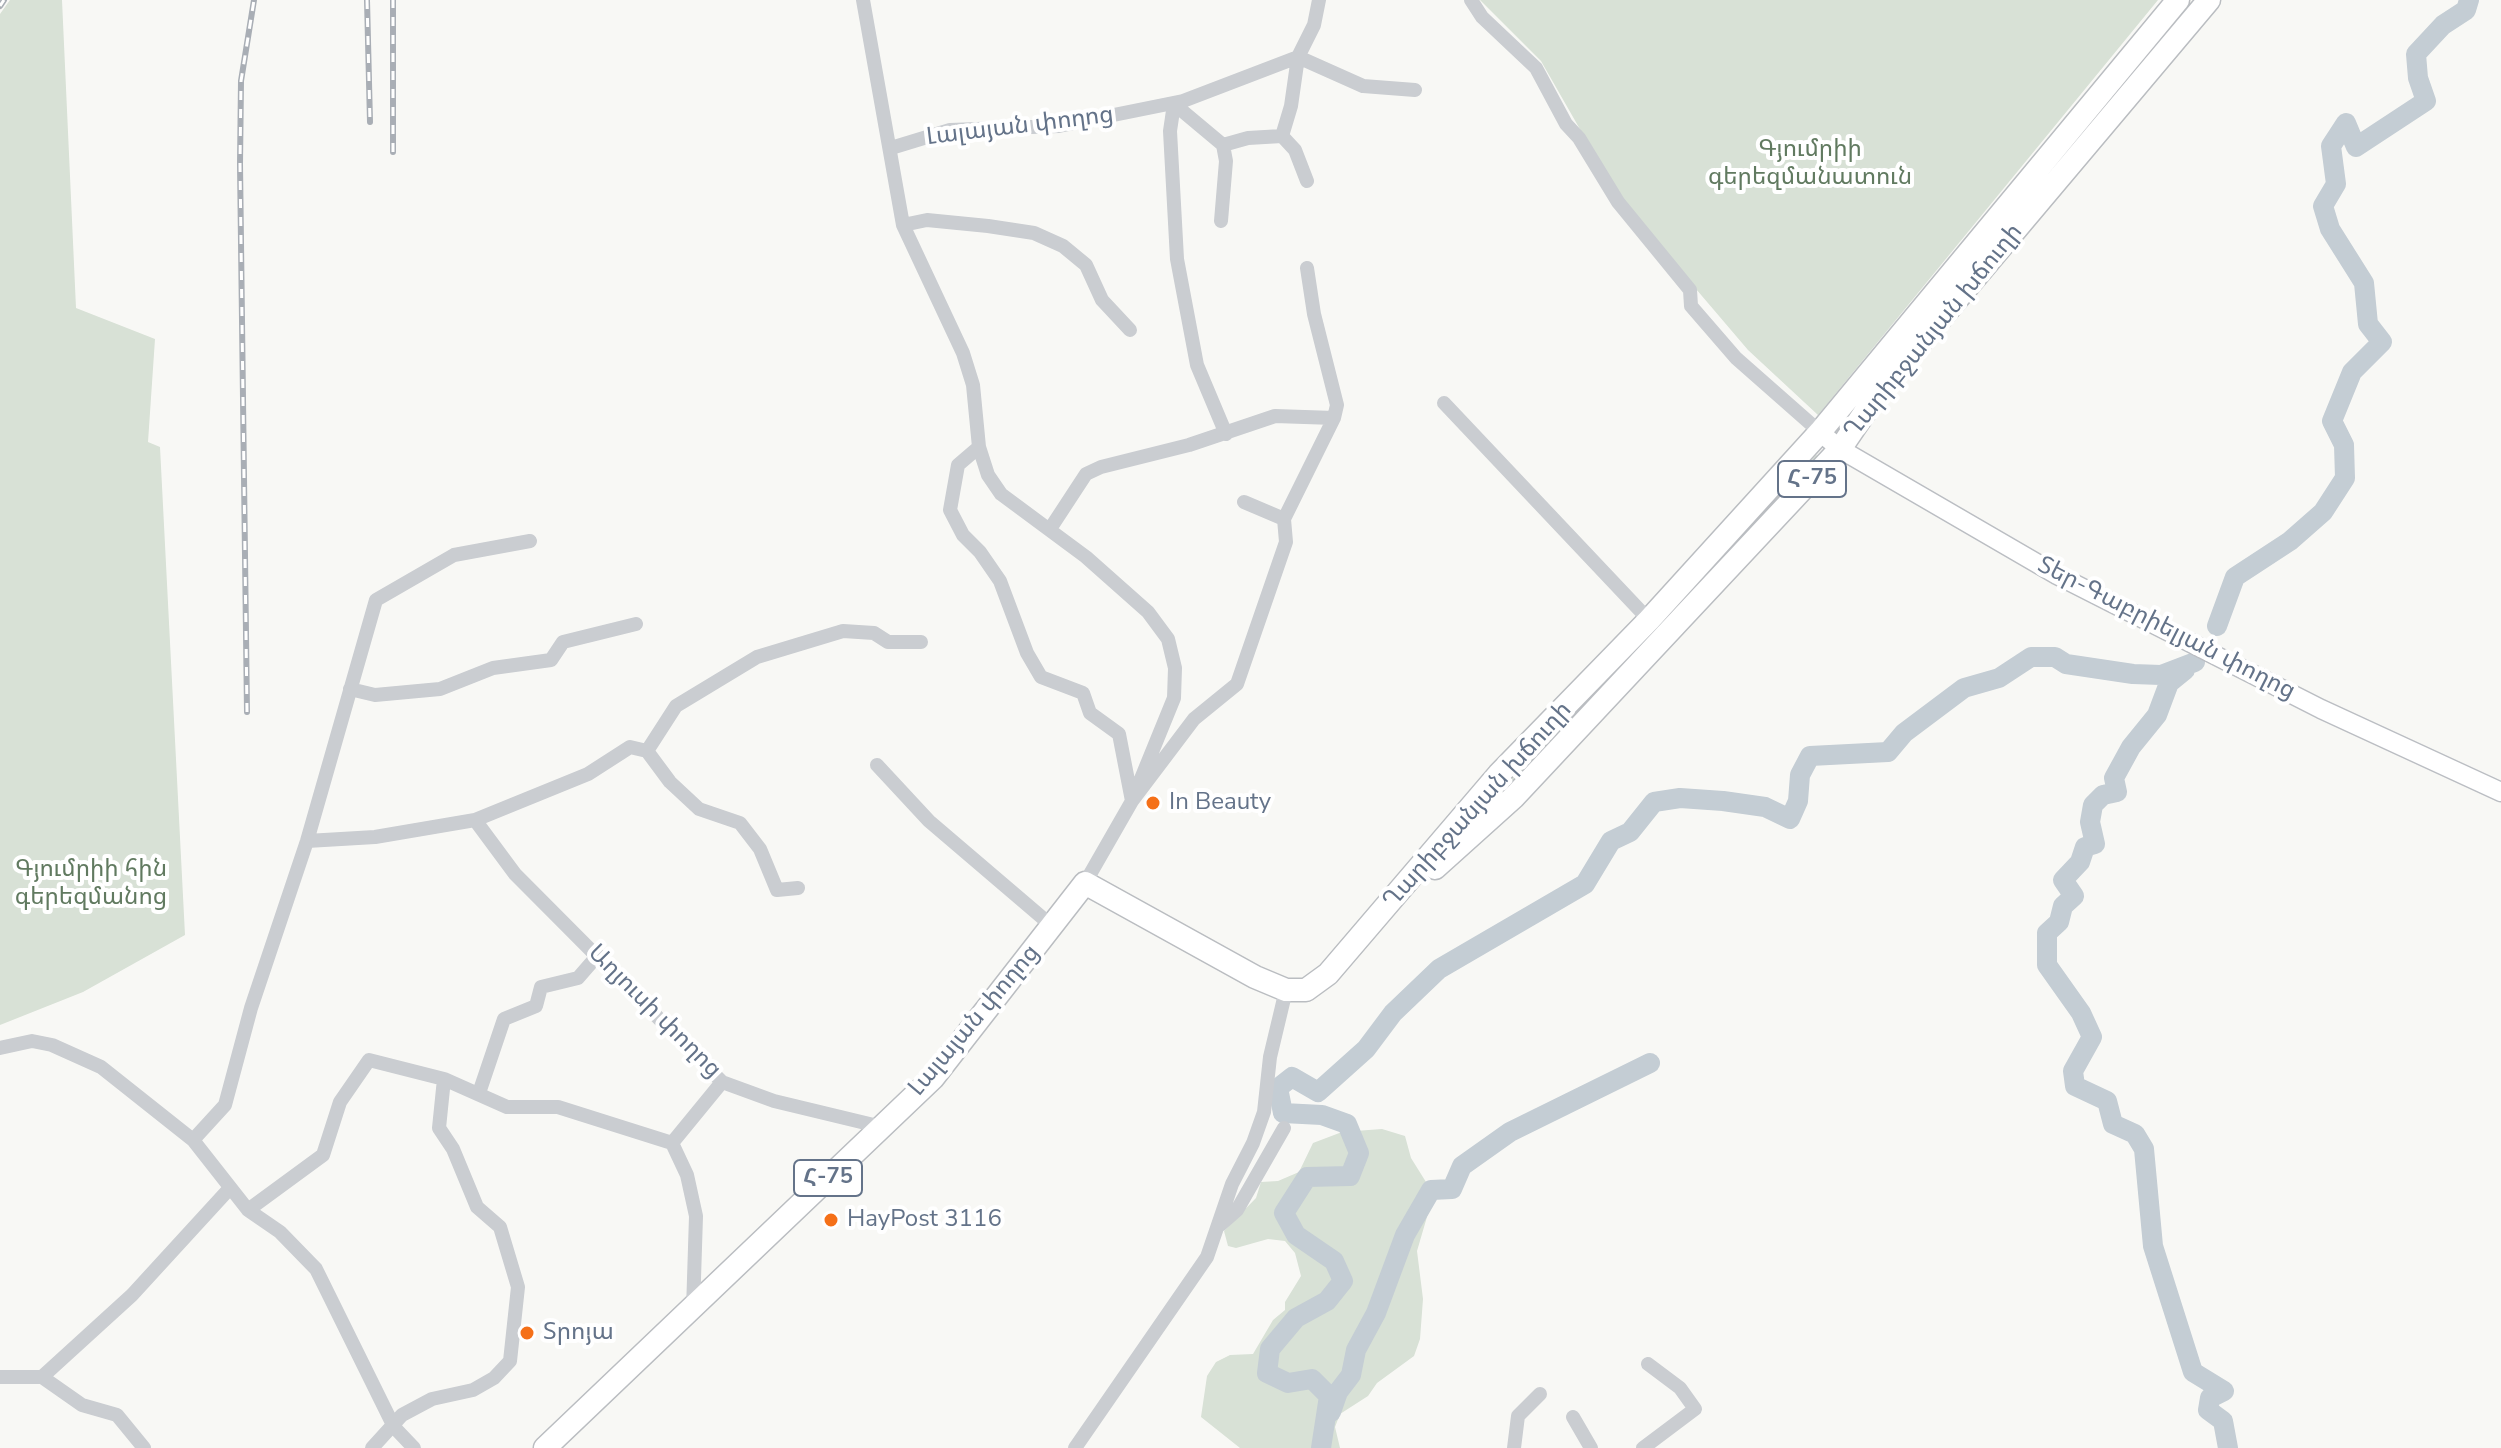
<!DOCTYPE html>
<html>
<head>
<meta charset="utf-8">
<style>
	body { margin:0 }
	canvas { display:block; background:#f8f8f5 }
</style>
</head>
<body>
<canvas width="2501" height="1448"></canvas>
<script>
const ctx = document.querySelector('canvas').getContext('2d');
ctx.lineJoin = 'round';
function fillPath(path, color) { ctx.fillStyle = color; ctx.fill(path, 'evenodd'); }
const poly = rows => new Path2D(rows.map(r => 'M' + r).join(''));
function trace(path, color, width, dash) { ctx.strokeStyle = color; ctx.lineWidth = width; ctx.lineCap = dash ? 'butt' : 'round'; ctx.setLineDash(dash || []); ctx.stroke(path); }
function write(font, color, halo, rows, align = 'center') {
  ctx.font = font + ' "Nunito Sans","Noto Sans Armenian",sans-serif'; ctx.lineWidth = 8; ctx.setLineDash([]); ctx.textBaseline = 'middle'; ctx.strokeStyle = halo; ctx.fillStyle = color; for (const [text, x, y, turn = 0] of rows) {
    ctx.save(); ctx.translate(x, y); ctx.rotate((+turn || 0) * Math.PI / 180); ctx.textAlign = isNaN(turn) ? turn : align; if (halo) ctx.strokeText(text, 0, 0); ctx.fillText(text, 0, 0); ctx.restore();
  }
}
const green = poly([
	[10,0,62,0,76,308,155,339,148,442,160,447,185,935,83,992,0,1025,0,14],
	[1480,0,2158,0,1818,415,1748,350,1621,201,1541,61],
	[1816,455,1822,459,1476,822,1474,814],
	[1382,1129,1405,1136,1411,1158,1431,1190,1429,1210,1417,1251,1423,1299,1420,1339,1414,1356,1377,1383,1368,1396,1340,1414,1335,1427,1340,1448,1240,1448,1201,1417,1207,1376,1216,1362,1230,1355,1253,1354,1273,1320,1285,1310,1285,1302,1301,1276,1295,1253,1285,1241,1268,1239,1236,1248,1228,1246,1224,1231,1256,1198,1261,1182,1278,1181,1299,1172,1313,1143,1342,1132]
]);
const river = poly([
	[2217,626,2235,577,2290,541,2323,512,2345,478,2344,445,2332,421,2352,372,2382,342,2368,324,2364,283,2330,229,2323,206,2336,184,2331,146,2346,123,2356,147,2426,101,2418,78,2416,54,2443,25,2466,10,2469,0],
	[2185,670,2169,683,2157,715,2131,747,2114,778,2117,792,2103,795,2093,805,2090,822,2095,844,2085,847,2080,862,2063,880,2074,896,2063,906,2059,922,2047,933,2047,965,2081,1013,2092,1037,2073,1071,2075,1086,2107,1101,2113,1124,2135,1134,2144,1149,2153,1246,2193,1372,2224,1391,2210,1398,2208,1410,2223,1421,2228,1448],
	[1331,1412,1338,1392,1351,1375,1356,1350,1376,1313,1405,1235,1431,1190,1452,1189,1462,1166,1510,1132,1650,1063],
	[1321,1448,1329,1396,1312,1379,1288,1383,1267,1373,1270,1349,1296,1318,1327,1301,1343,1281,1334,1261,1296,1235,1284,1213,1307,1177,1350,1176,1359,1153,1347,1124,1322,1115,1283,1113,1278,1088,1292,1077,1318,1092,1366,1049,1393,1013,1439,969,1585,884,1611,841,1630,832,1654,802,1680,798,1723,801,1765,807,1790,819,1798,801,1800,775,1810,756,1888,752,1904,733,1964,688,1999,678,2031,657,2055,657,2066,664,2133,674,2161,675,2195,662]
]);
const minor = poly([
	[863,0,903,225,963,353,973,385,979,447,988,475,1001,494,1086,557,1148,612,1168,639,1175,668,1174,698,1132,801,1085,883],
	[1471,0,1482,17,1536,68,1566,124,1579,138,1618,202,1690,290,1691,306,1736,358,1820,432],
	[1174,104,1170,131,1177,259,1197,365,1226,434],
	[1174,104,1223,145,1248,138,1282,136,1295,150,1307,181],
	[1282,136,1291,106,1298,57,1363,86,1415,90],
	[891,148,950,130,1059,126,1183,101,1298,57,1314,25,1319,0],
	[1221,221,1226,161,1223,145],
	[903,225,927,220,988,226,1034,233,1063,246,1086,265,1102,300,1130,330],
	[1444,403,1649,620],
	[979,447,958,465,950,510,963,535,980,552,1000,581,1027,653,1041,677,1083,693,1090,713,1119,734,1132,801,1194,719,1237,684,1286,542,1284,519,1334,418,1337,405,1314,314,1307,268],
	[1244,502,1284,519],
	[1050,529,1086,474,1101,467,1189,445,1275,416,1334,418],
	[350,689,375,695,440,689,493,668,551,660,563,642,636,624],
	[647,751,676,706,757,657,843,631,874,633,888,642,921,642],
	[877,765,929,821,1052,926],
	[475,820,515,874,722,1082,774,1101,882,1127],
	[307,841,375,837,475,820,588,774,630,747,647,751,670,782,699,809,740,823,760,849,777,890,798,888],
	[0,1048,32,1041,52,1045,101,1067,193,1140,248,1210,280,1232,316,1269,394,1427,414,1448],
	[479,1093,504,1019,536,1006,541,987,578,978,598,955],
	[193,1140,225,1105,251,1008,307,841,376,600,454,555,530,541],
	[672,1143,722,1082],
	[248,1210,323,1155,340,1102,369,1060,444,1079,507,1107,558,1107,672,1143,687,1175,696,1216,693,1310],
	[1220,1225,1237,1210,1284,1128],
	[0,1377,42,1377,82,1405,117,1415,144,1448],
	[42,1377,132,1295,230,1188],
	[1573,1417,1591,1448],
	[372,1448,402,1415,432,1399,473,1390,494,1378,510,1361,518,1287,500,1227,477,1207,453,1149,439,1128,444,1079],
	[1075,1448,1207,1257,1232,1184,1253,1143,1264,1112,1270,1057,1286,990],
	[1514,1448,1518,1416,1540,1394],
	[1643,1448,1695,1409,1680,1388,1648,1364]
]);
const major = poly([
	[1820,432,1840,449,2057,575,2321,709,2501,792]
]);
const highway = poly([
	[1435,868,1514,797,1840,449,1878,393,2209,0],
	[545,1448,933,1078,1085,883,1255,977,1286,990,1306,990,1328,974,1499,774,1649,620,1820,432,2178,0]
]);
const rail = poly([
	[367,0,370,122],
	[0,6,4,0],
	[393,152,393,0],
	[247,712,240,164,241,81,254,0]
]);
const markers = [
	[1153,803,8,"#f57018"],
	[831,1220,8,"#f57018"],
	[527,1333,8,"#f57018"]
];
const shields = [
	[1812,479,68],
	[828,1178,68]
];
const shieldNames = [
	["Հ-75",1812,479],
	["Հ-75",828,1178]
];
const streetNames = [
	["Լալայան փողոց",1020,127,-7],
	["Ղարիբջանյան խճուղի",1934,332,-51],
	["Տեր-Գաբրիելյան փողոց",2166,629,27],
	["Ղարիբջանյան խճուղի",1478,806,-48],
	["Աղյուսի փողոց",654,1012,45],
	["Լալայան փողոց",975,1021,-50]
];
const parkNames = [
	["Գյումրիի",1810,150],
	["գերեզմանատուն",1810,178],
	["Գյումրիի հին",91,870],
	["գերեզմանոց",91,898]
];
const poiNames = [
	["In Beauty",1169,803],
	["HayPost 3116",847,1220],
	["Տրոյա",543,1333]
];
fillPath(green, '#d8e1d6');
trace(river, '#c4cdd4', 20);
trace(major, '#bbbec3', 21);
trace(highway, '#babdc1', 25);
trace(minor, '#cacdd1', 14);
trace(major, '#fff', 18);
trace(highway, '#fff', 22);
trace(rail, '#a9aeb5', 6);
trace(rail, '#fff', 3, [9]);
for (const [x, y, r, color] of markers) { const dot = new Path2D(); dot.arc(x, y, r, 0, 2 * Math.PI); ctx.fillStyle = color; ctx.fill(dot); trace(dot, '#fff', 3); }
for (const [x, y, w] of shields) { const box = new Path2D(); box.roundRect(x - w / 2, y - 18, w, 36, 6); ctx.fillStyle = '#fff'; ctx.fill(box); trace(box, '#647389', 2); }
write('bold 22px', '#647389', null, shieldNames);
write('24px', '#647389', '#fff', streetNames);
write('24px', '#617a60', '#fff', parkNames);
write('24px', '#647389', '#fff', poiNames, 'left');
</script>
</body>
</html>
